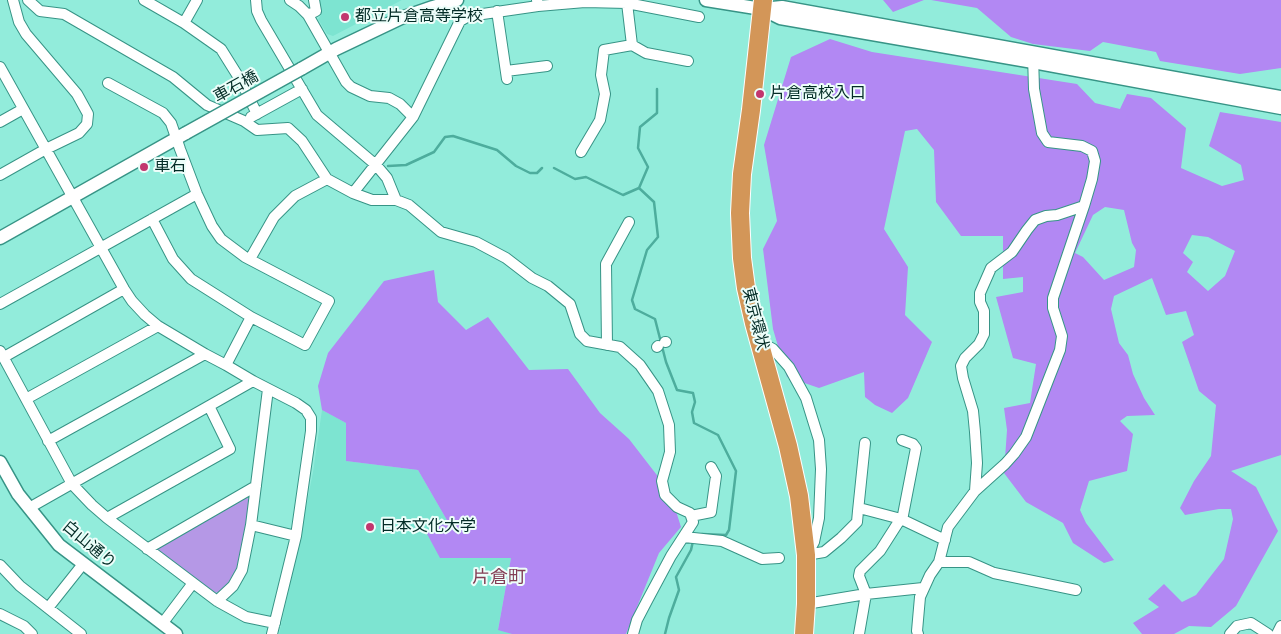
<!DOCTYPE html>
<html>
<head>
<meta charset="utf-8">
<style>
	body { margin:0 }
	canvas { display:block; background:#92ecdb }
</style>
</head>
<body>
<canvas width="1281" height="634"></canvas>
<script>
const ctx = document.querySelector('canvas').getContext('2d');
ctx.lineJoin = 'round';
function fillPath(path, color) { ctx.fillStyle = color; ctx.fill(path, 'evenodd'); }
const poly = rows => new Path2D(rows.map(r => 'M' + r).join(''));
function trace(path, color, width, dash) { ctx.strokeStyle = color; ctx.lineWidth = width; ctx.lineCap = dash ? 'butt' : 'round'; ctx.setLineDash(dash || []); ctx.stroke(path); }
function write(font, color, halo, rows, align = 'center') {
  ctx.font = font + ' Manrope,"Noto Sans JP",sans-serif'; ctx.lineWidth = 4; ctx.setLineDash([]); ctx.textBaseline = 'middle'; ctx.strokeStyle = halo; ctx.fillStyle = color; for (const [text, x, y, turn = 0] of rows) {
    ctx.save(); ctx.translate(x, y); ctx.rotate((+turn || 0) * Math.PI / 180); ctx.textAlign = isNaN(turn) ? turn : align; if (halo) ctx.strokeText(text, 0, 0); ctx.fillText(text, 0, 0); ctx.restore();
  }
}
const built = poly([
	[318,0,402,0,333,36,327,34,318,19,321,15],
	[322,410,346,423,346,461,418,470,448,522,511,558,498,629,512,634,279,634,298,548,313,472]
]);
const green = poly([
	[246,497,250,500,237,571,233,578,221,592,213,593,157,553,157,548]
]);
const forest = poly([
	[883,0,924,0,893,12],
	[931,0,1281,0,1281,68,1240,74,1160,61,1156,52,1103,42,1090,51,1033,44,1011,37,977,8],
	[830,39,872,52,1077,84,1095,103,1120,109,1127,94,1151,98,1186,128,1181,168,1222,186,1244,180,1241,165,1209,146,1220,112,1281,122,1281,455,1231,471,1256,487,1278,531,1236,606,1211,627,1189,626,1174,634,1142,634,1133,623,1159,607,1148,599,1164,584,1182,602,1196,595,1224,559,1233,519,1231,509,1219,509,1185,515,1180,508,1194,481,1211,456,1216,405,1199,391,1182,342,1194,335,1186,311,1166,315,1152,278,1114,296,1111,309,1119,343,1128,355,1133,374,1144,398,1155,415,1127,416,1120,421,1133,434,1127,471,1089,481,1080,510,1086,523,1108,552,1114,560,1104,563,1073,543,1063,523,1026,502,1004,473,1007,430,1004,408,1030,403,1036,364,1013,358,996,297,1023,292,1023,277,1003,279,1003,236,961,236,936,202,934,150,917,129,905,131,884,229,908,267,905,315,932,342,908,398,892,413,875,405,865,397,864,372,819,388,787,377,773,329,763,249,777,221,764,145,791,57],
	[1105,207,1124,210,1132,243,1136,250,1134,267,1104,280,1083,257,1075,253,1093,215],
	[1192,235,1208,237,1235,251,1225,276,1208,291,1187,272,1193,262,1183,253],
	[434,270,438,302,466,330,488,317,529,370,568,369,600,413,629,439,670,492,681,527,659,553,626,634,512,634,498,630,511,558,440,558,426,532,448,522,418,470,346,461,346,423,322,410,318,386,328,353,384,281]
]);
const stream = poly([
	[657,89,657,113,640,127,638,148,648,167,639,188,654,202,658,237,647,250,632,300,635,309,655,319,666,362,677,390,693,393,695,402,692,412,694,423,718,435,736,471,729,530,726,535,702,534],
	[388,166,406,165,434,152,445,137,453,136,497,150,516,166,530,173,537,173,542,168],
	[554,168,575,179,586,177,623,195,639,188],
	[665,634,669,618,679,590,676,577,691,550,693,541]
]);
const minor = poly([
	[28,0,40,11,64,14,173,77,207,105,244,121,257,130,288,128,302,141,327,179,353,193,372,200,396,200],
	[144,0,184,23,221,49,241,81,257,114],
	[256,0,257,11,261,20,317,115,376,165,387,178,396,200,409,205,441,232,476,242,506,258,532,278,548,286,570,304,580,334,587,341,620,347,640,365,658,391,669,425,670,452,662,481,665,495,677,507,690,513,693,522,671,556,648,599,637,620,633,634],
	[290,0,299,6,308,15,346,82,351,87,370,96,389,98,400,104,413,117],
	[627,3,699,17],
	[538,6,585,2,627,3,632,45,604,50,601,75,605,94,600,120,581,152],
	[497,11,507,79],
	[308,15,316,11,314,0],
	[184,23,197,0],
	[632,45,646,53,688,61],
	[0,67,124,289,132,301,145,315,158,326,205,354,226,365,253,381,296,403,306,410,311,418,311,431,296,536,272,634],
	[506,71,547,66],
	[108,83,163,113,171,123,180,149,197,194,212,226,221,239,245,257,329,301,305,345,251,317,191,279,173,259,152,219],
	[251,117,302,89],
	[0,122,23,109],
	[0,175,46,149,79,133,87,124,88,114,77,94,26,34,19,22,13,0],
	[353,193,413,117,460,21,469,16,538,6,537,0],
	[250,259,274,217,295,196,327,179],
	[0,304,197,194],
	[665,342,666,342],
	[760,342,773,349,789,367,806,398,819,440,821,469,819,518,814,542,807,555],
	[607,345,606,264,629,222],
	[657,347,658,346],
	[0,351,72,484,92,505,107,518,217,601,246,617,275,623],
	[4,357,124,289],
	[226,365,251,317],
	[26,399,158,326],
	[48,441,205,354],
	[975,491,977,463,975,432,973,411,963,378,961,366,965,358,979,344,984,334,984,311,980,302,980,293,991,268,1012,252,1027,230,1035,220,1046,216,1057,215,1084,206],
	[29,508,253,381],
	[858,511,865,443],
	[691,516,711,512,716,476,711,467],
	[107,518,230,449,209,406],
	[251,525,296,536],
	[684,537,722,541,762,559,779,558],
	[147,549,256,486],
	[806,555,824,552,841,538,857,522,858,511,863,509,901,519,945,540],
	[939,562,969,562,994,573,1076,590],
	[0,565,20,586,81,634],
	[217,601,233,586,242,570,251,525,268,389],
	[806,604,866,594,923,588],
	[48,608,83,564],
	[0,614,24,626,32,634],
	[162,624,193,583],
	[859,634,866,594,859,576,860,571,880,551,903,515,916,448,913,444,902,440],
	[918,634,917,631,920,597,930,575,939,562,948,527,975,491,1005,464,1014,454,1026,437,1060,350,1062,336,1053,308,1053,298,1084,206,1092,179,1095,161,1092,151,1082,146,1048,142,1042,133,1034,89,1033,55],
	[1230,634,1237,626,1251,623,1268,634],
	[1277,634,1281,626]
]);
const tertiary = poly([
	[706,0,762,9,782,7,1281,97],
	[762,9,780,18,1033,62,1281,108],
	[301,69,336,49,401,18,433,7,457,0],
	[0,238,186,133],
	[0,462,18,494,59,545,176,634]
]);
const trunk = poly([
	[763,0,751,110,742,174,740,213,742,258,746,288,754,323,788,446,799,496,806,555,806,604,804,634]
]);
const tertiaryBridge = poly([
	[186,133,301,69]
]);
const markers = [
	[345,17,5,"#c2376e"],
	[760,94,5,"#c2376e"],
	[144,167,5,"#c2376e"],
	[370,527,5,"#c2376e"]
];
const poiNames = [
	["都立片倉高等学校",355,17],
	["片倉高校入口",770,94],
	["車石",154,167],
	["日本文化大学",380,527]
];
const streetNames = [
	["車石橋",236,87,-29],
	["東京環状",755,319,76],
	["白山通り",89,545,40]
];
const neighbourhoodNames = [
	["片倉町",499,578]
];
fillPath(built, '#7de4d1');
fillPath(green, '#b598e6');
fillPath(forest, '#b288f3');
trace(stream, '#4dad9d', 2.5);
trace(minor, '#379486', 12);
trace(tertiary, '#379486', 15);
trace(trunk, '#fff', 20);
trace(minor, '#fff', 10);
trace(tertiary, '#fff', 12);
trace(trunk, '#d39658', 18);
trace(tertiaryBridge, '#379486', 15, []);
trace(tertiaryBridge, '#fff', 12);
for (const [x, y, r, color] of markers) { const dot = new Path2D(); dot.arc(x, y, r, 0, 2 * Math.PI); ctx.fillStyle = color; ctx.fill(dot); trace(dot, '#edfefa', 2); }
write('16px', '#032c26', '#edfefa', poiNames, 'left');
write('16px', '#032c26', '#edfefa', streetNames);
write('18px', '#833d54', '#edfefa', neighbourhoodNames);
</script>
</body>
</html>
